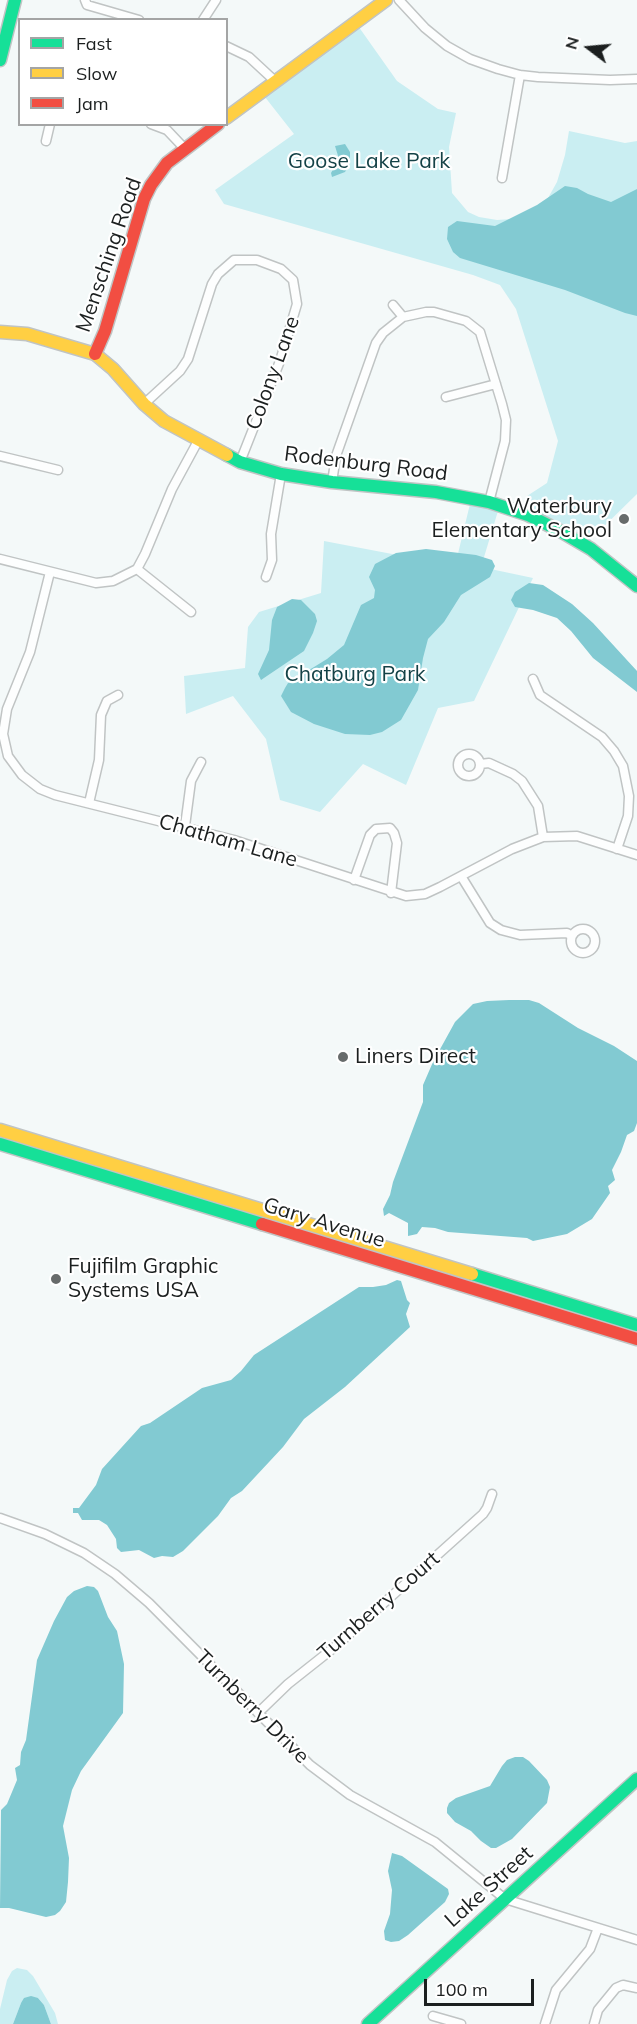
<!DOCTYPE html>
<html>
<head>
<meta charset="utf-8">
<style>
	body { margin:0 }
	#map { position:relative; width:637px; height:2024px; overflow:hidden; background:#f4f9f9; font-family:Mulish,sans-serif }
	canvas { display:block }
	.legend { position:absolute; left:18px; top:18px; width:210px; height:108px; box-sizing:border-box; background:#fff; border:2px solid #a4a5a5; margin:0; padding:8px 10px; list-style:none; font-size:18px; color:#1b1f1f }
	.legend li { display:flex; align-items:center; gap:12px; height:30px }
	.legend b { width:30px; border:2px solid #a4a5a5 }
	.north { position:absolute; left:559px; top:18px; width:60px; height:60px; -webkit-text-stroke:4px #fff; paint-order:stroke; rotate:286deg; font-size:16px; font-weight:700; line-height:24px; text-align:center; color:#1b1f1f }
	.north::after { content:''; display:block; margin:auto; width:21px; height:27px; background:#1b1f1f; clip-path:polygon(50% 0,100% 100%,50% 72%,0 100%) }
	.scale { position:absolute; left:424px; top:1979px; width:110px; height:27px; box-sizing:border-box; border:3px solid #1b1f1f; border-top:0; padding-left:8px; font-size:18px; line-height:21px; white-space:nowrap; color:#1b1f1f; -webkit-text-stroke:4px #fff; paint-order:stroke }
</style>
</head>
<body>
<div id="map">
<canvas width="637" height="2024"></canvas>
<ul class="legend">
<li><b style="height:8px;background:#16e098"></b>Fast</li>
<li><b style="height:8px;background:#ffcf43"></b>Slow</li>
<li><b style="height:8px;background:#f24e42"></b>Jam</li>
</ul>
<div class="north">N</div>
<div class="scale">100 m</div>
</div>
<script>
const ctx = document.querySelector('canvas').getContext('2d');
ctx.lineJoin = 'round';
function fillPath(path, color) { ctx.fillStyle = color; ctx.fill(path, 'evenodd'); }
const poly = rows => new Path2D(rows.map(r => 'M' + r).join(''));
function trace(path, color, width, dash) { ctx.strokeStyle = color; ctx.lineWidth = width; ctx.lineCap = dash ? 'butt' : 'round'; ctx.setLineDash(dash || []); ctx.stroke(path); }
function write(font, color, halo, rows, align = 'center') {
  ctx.font = font + ' Mulish,sans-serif'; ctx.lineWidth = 4.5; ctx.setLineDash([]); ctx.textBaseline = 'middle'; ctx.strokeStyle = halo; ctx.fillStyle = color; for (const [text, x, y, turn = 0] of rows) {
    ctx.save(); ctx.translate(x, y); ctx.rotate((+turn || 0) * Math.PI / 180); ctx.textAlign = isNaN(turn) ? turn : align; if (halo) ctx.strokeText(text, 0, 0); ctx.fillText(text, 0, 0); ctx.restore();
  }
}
const green = poly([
	[356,23,397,81,438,109,456,113,449,147,452,193,468,212,479,217,497,220,526,218,548,198,557,182,565,155,569,131,625,143,637,141,637,494,587,543,520,513,527,496,547,483,558,441,516,309,500,285,473,275,224,204,215,190,294,134,261,92],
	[470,504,498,511,481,567,533,578,474,701,438,708,406,785,363,764,320,812,280,800,266,739,233,696,186,714,184,676,245,668,248,627,259,612,321,593,324,541,455,566],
	[343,1240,637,1329,637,1332,595,1321,342,1244],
	[17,1968,27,1970,33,1976,55,2013,58,2024,51,2024,44,2005,38,1998,21,2003,13,2024,0,2024,0,2009,7,1980,12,1971]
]);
const water = poly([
	[345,144,350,152,350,163,345,172,332,177,331,173,339,159,335,146],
	[565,186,577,188,588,194,611,202,637,189,637,316,625,313,565,290,460,258,453,252,447,239,448,227,457,221,495,226,537,205],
	[426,549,476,555,492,560,495,566,490,577,461,595,444,622,428,639,423,658,418,690,401,720,382,732,370,735,345,734,314,724,291,712,281,696,285,688,288,683,327,659,344,645,361,605,374,598,375,590,369,577,375,564,396,553],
	[529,583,543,585,572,604,593,623,637,671,637,692,593,658,571,631,557,618,533,610,515,607,511,600,515,592],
	[292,599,301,600,315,614,317,621,313,633,304,651,261,680,258,674,269,650,272,620,277,607],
	[509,1000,529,1000,539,1003,578,1028,614,1046,637,1061,637,1123,634,1131,627,1135,621,1152,612,1170,615,1180,608,1186,610,1193,592,1219,567,1234,533,1241,527,1238,448,1232,435,1228,422,1227,417,1234,408,1236,408,1223,389,1213,384,1216,383,1209,390,1195,393,1182,423,1102,423,1085,433,1062,455,1022,473,1004,487,1001],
	[397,1280,401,1281,407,1300,410,1303,406,1314,410,1327,345,1387,304,1419,283,1447,242,1491,231,1498,218,1516,183,1551,173,1557,162,1556,154,1558,139,1550,121,1552,117,1548,116,1539,107,1525,99,1520,82,1520,78,1513,73,1513,73,1508,79,1508,96,1485,102,1469,141,1426,150,1423,202,1388,231,1380,241,1371,254,1355,359,1287,373,1287,386,1285],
	[87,1586,94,1587,98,1591,108,1617,117,1631,124,1664,123,1713,81,1771,72,1790,63,1826,69,1858,68,1882,66,1902,60,1911,55,1915,46,1917,9,1908,0,1908,1,1810,7,1804,17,1780,15,1768,20,1765,21,1752,26,1740,37,1660,54,1621,67,1597,74,1591],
	[515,1757,523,1757,529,1761,547,1780,550,1787,547,1803,512,1839,496,1848,491,1848,481,1841,471,1831,455,1822,447,1813,447,1808,449,1803,456,1798,490,1786,502,1766,507,1760],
	[392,1853,402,1856,448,1889,449,1894,445,1902,408,1935,399,1941,391,1942,385,1940,384,1931,390,1914,392,1890,388,1871],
	[31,1996,38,1998,44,2005,51,2024,13,2024,21,2003,24,1998]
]);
const street = poly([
	[85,0,87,5,139,20],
	[399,0,425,28,447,46,470,59,498,69,520,75,538,77,610,80,637,79],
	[203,20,216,0],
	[226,46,249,57,276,82],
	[151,124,167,130,185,149],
	[46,141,50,124],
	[502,178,520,75],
	[393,305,403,317],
	[446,397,496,384],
	[144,404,180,371,188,359,212,284,218,274,234,260,257,260,281,269,293,280,297,304,280,361,240,462],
	[0,456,58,470],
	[332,482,336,456,376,343,383,333,403,317,426,312,434,312,466,321,480,332,502,404,506,420,505,441,489,502],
	[0,559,96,583,113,581,137,569,145,554,172,489,198,441],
	[137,569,191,612],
	[50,572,30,652,7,709,3,734,8,756,22,775,40,789,55,795,234,840,406,896,425,894,440,887,512,849,543,837,577,836,637,855],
	[266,577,272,560,271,534,281,474],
	[533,679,540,695,602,737,614,751,623,766,629,796,628,816,617,849],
	'458 765a11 11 0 1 1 22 0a11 11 0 1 1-22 0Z',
	[480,764,489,763,513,774,522,781,538,806,543,837],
	[89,803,99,760,101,715,107,701,118,695],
	[185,826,191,781,201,762],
	[461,876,490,923,501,930,520,935,567,933,572,936],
	[354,880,370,835,376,829,390,828,394,833,397,843,391,893],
	'571 941a12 12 0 1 1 24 0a12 12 0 1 1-24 0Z',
	[0,1518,45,1534,84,1553,115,1574,149,1603,310,1765,350,1795,435,1842,505,1899,637,1940],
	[258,1713,288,1684,336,1646,483,1514,487,1508,492,1494],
	[433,2016,461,2024],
	[545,2024,556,1990,590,1949,598,1928],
	[594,2024,598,2010,616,1988,623,1985,637,1988]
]);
const fast = poly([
	[0,60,15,0],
	[227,455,240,462,281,474,332,482,436,492,489,502,528,515,562,532,591,549,637,586],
	[0,1144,262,1224],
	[472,1274,637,1325],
	[368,2024,637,1779]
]);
const slow = poly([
	[226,118,386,0],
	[0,332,27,334,95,354,113,369,144,404,164,421,227,455],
	[0,1130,472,1274]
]);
const jam = poly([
	[95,354,105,331,144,199,151,185,167,163,218,124],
	[262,1224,637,1339]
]);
const markers = [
	[624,519,6,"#676b6b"],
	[343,1057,6,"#676b6b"],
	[56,1279,6,"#676b6b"]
];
const parkNames = [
	["Goose Lake Park",369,162],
	["Chatburg Park",355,675]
];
const streetNames = [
	["Mensching Road",109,255,-71],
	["Colony Lane",273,373,-70],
	["Rodenburg Road",366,464,7],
	["Chatham Lane",228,841,16],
	["Gary Avenue",324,1223,17],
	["Turnberry Court",379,1606,-41],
	["Turnberry Drive",252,1707,45],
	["Lake Street",489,1887,-42]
];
const poiNames = [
	["Waterbury",612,507,"right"],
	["Elementary School",612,531,"right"],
	["Liners Direct",355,1057],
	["Fujifilm Graphic",68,1267],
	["Systems USA",68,1291]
];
fillPath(green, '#caeef2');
fillPath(water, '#82cad2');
trace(street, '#c0c4c4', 11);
trace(fast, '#c0c4c4', 15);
trace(slow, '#c0c4c4', 15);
trace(jam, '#c0c4c4', 15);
trace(street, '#fdfefe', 8);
trace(fast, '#16e098', 12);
trace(slow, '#ffcf43', 12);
trace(jam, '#f24e42', 12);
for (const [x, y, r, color] of markers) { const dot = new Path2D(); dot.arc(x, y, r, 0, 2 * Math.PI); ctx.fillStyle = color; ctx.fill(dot); trace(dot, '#fff', 2); }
write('21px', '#144247', '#fff', parkNames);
write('21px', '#1b1f1f', '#fff', streetNames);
write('21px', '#1b1f1f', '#fff', poiNames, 'left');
</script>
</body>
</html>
